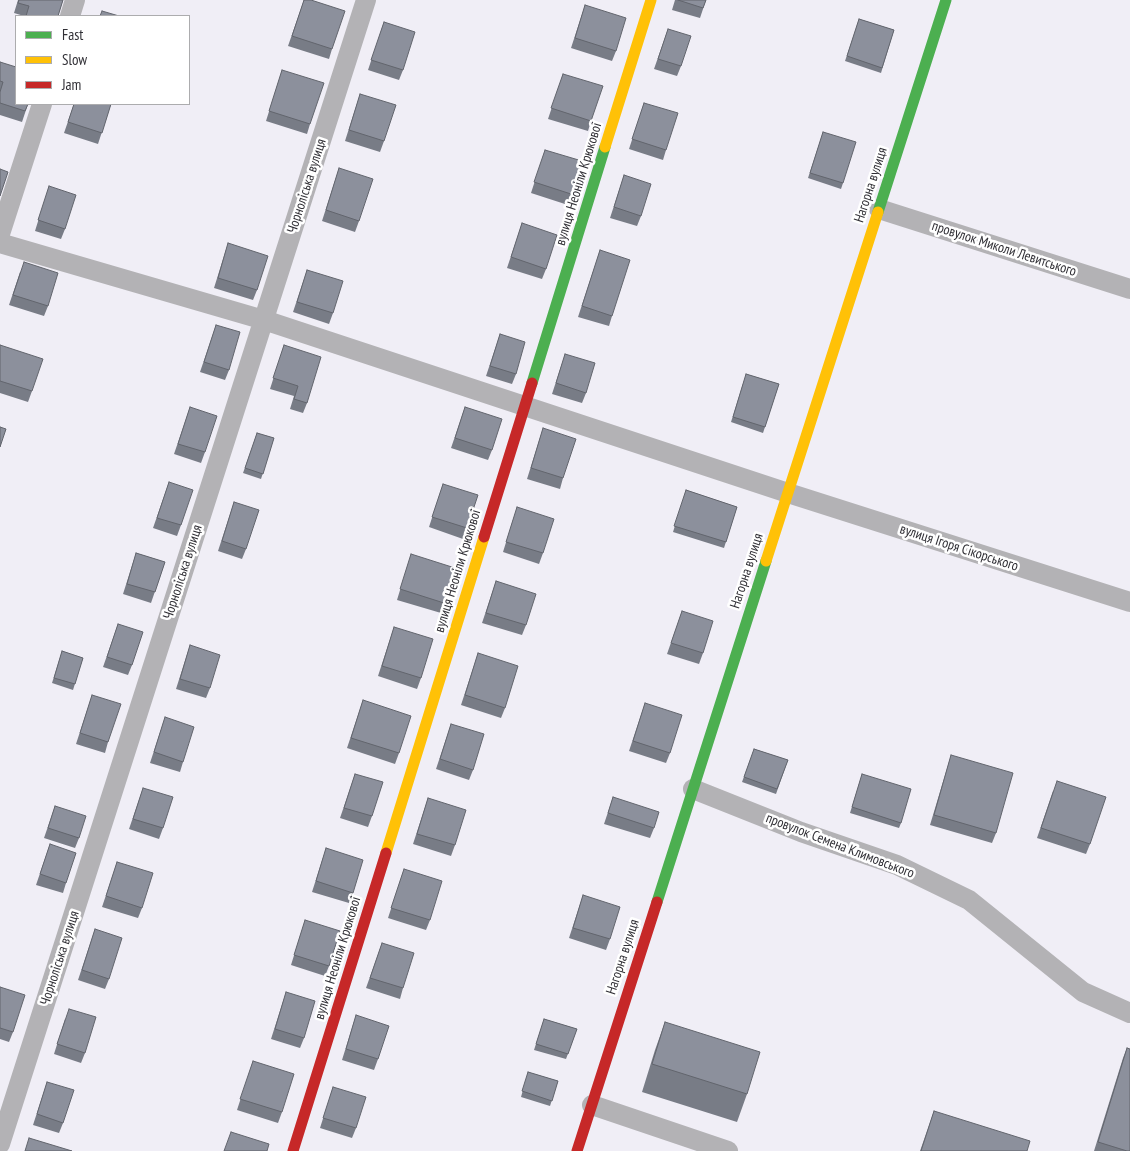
<!DOCTYPE html>
<html>
<head>
<meta charset="utf-8">
<style>
	body { margin:0 }
	#map { position:relative; width:1130px; height:1151px; overflow:hidden; background:#f0eef6; font-family:"PT Sans Narrow",sans-serif }
	canvas { display:block }
	.legend { position:absolute; left:15px; top:15px; width:175px; height:90px; box-sizing:border-box; background:#fff; border:1px solid #acacae; margin:0; padding:6px 9px; list-style:none; font-size:15px; color:#302f35 }
	.legend li { display:flex; align-items:center; gap:10px; height:25px }
	.legend b { width:25px; border:1px solid #acacae }
</style>
</head>
<body>
<div id="map">
<canvas width="1130" height="1151"></canvas>
<ul class="legend">
<li><b style="height:6px;background:#4caf50"></b>Fast</li>
<li><b style="height:6px;background:#ffc107"></b>Slow</li>
<li><b style="height:6px;background:#c62828"></b>Jam</li>
</ul>
</div>
<script>
const ctx = document.querySelector('canvas').getContext('2d');
ctx.lineJoin = 'round';
const poly = rows => new Path2D(rows.map(r => 'M' + r).join(''));
function trace(path, color, width, dash) { ctx.strokeStyle = color; ctx.lineWidth = width; ctx.lineCap = dash ? 'butt' : 'round'; ctx.setLineDash(dash || []); ctx.stroke(path); }
function fillPath(path, color) { ctx.fillStyle = color; ctx.fill(path, 'evenodd'); }
function write(font, color, halo, rows, align = 'center') {
  ctx.font = font + ' "PT Sans Narrow",sans-serif'; ctx.lineWidth = 5; ctx.setLineDash([]); ctx.textBaseline = 'middle'; ctx.strokeStyle = halo; ctx.fillStyle = color; for (const [text, x, y, turn = 0] of rows) {
    ctx.save(); ctx.translate(x, y); ctx.rotate((+turn || 0) * Math.PI / 180); ctx.textAlign = isNaN(turn) ? turn : align; if (halo) ctx.strokeText(text, 0, 0); ctx.fillText(text, 0, 0); ctx.restore();
  }
}
const street = poly([
	[70,16,75,0],
	[879,209,1130,289],
	[0,234,42,104],
	[0,243,264,320,788,493,1130,602],
	[693,789,801,832,897,865,969,900,1083,992,1130,1013],
	[592,1105,728,1151],
	[0,1144,366,0]
]);
const fast = poly([
	[878,212,946,0],
	[532,383,605,147],
	[657,902,766,561]
]);
const slow = poly([
	[605,147,651,0],
	[766,561,878,212],
	[386,853,484,537]
]);
const jam = poly([
	[484,537,532,383],
	[293,1151,386,853],
	[577,1151,657,902]
]);
const wall = poly([
	[18,0,63,0,58,16,24,16,14,13],
	[304,0,332,49,329,59,288,46],
	[675,0,706,0,700,18,672,10],
	[585,5,616,51,612,61,571,48],
	[859,19,894,30,881,73,845,61],
	[384,22,403,70,399,80,368,70],
	[668,29,681,66,677,76,654,69],
	[0,62,28,104,22,122,0,115],
	[282,70,310,124,307,134,266,121],
	[563,74,591,121,588,131,548,119],
	[360,94,384,141,380,152,345,141],
	[644,103,666,150,663,160,629,149],
	[74,104,111,104,98,144,64,133],
	[823,132,843,183,841,189,808,178],
	[545,150,571,194,568,205,531,193],
	[339,168,359,221,355,232,322,221],
	[624,175,641,216,637,226,610,218],
	[49,186,65,229,61,239,35,231],
	[522,223,546,269,542,279,507,268],
	[228,243,257,290,253,300,214,288],
	[600,250,612,316,609,326,578,317],
	[307,270,333,313,329,324,293,312],
	[20,272,48,306,44,316,9,305],
	[216,325,229,370,225,380,200,372],
	[500,334,516,374,512,384,486,376],
	[0,345,32,391,28,402,0,393],
	[284,345,307,403,303,413,290,409,294,396,270,389],
	[565,354,586,393,582,403,552,394],
	[746,374,779,384,763,433,731,422],
	[190,407,205,452,201,463,174,454],
	[465,407,492,450,488,460,451,448],
	[543,428,563,478,560,489,527,479],
	[257,433,274,438,261,479,243,473],
	[169,482,181,525,177,536,153,528],
	[443,484,467,528,463,539,429,527],
	[686,490,737,507,724,548,673,532],
	[234,502,246,549,242,559,218,551],
	[517,507,543,553,539,564,503,552],
	[136,553,165,562,151,603,123,594],
	[411,554,444,603,441,613,397,600],
	[496,581,526,625,522,635,482,623],
	[682,611,703,653,699,664,667,654],
	[118,624,132,665,128,675,103,667],
	[394,627,421,678,417,689,378,676],
	[190,645,210,688,206,698,176,689],
	[62,651,83,658,73,690,52,683],
	[478,653,505,708,501,718,461,705],
	[92,695,108,742,105,753,76,744],
	[363,700,399,753,395,764,347,748],
	[645,703,670,753,666,763,629,751],
	[165,717,183,762,180,772,150,763],
	[451,724,473,770,469,780,436,769],
	[754,749,788,760,776,794,742,782],
	[951,755,996,833,992,843,930,825],
	[355,774,372,816,368,827,340,818],
	[862,774,901,823,899,828,850,813],
	[143,788,163,828,159,839,129,829],
	[1053,791,1090,844,1086,854,1037,838],
	[613,797,654,828,650,838,604,824],
	[428,798,455,845,451,856,413,844],
	[55,806,79,838,75,848,44,838],
	[50,844,66,883,63,893,36,885],
	[326,848,353,893,349,903,312,892],
	[117,862,142,908,138,918,102,907],
	[404,869,430,920,426,930,388,918],
	[583,895,610,939,606,950,569,938],
	[305,920,329,966,325,976,291,965],
	[95,929,109,979,105,989,78,980],
	[382,943,403,988,400,999,366,988],
	[0,987,13,1032,9,1042,0,1039],
	[286,992,304,1038,300,1048,271,1039],
	[356,1015,378,1059,374,1070,342,1060],
	[65,1019,85,1053,81,1063,54,1054],
	[544,1019,577,1029,566,1059,534,1050],
	[665,1022,747,1094,737,1122,642,1092,655,1050],
	[1127,1048,1130,1151,1094,1151,1123,1058],
	[253,1061,282,1112,278,1123,237,1110],
	[528,1072,558,1081,550,1106,521,1097],
	[47,1082,63,1123,59,1133,33,1125],
	[333,1087,356,1128,352,1138,320,1128],
	[934,1111,1027,1151,920,1151]
]);
const building = poly([
	[19,0,63,0,58,16,26,16,29,6,18,3,19,0],
	[304,0,311,0,345,11,332,49,292,36,304,0],
	[678,0,706,0,703,8,678,0],
	[585,5,626,18,616,51,575,38,585,5],
	[102,11,119,16,100,16,102,11],
	[859,19,894,30,882,68,847,56,859,19],
	[384,22,415,32,403,70,371,60,384,22],
	[668,29,691,36,681,66,658,59,668,29],
	[0,62,16,67,16,104,28,104,25,111,0,103,0,92,3,82,0,81,0,62],
	[282,70,324,83,310,124,269,111,282,70],
	[563,74,603,86,591,121,551,108,563,74],
	[360,94,396,105,384,141,349,130,360,94],
	[644,103,678,113,666,150,632,139,644,103],
	[74,104,111,104,102,133,68,122,74,104],
	[823,132,856,142,843,183,810,173,823,132],
	[545,150,582,161,571,194,534,182,545,150],
	[339,168,373,179,359,221,326,210,339,168],
	[0,169,8,172,0,196,0,169],
	[624,175,651,184,641,216,614,207,624,175],
	[49,186,76,195,65,229,38,220,49,186],
	[522,223,557,235,546,269,511,257,522,223],
	[228,243,268,256,257,290,218,278,228,243],
	[600,250,630,260,612,316,582,306,600,250],
	[24,262,58,273,48,306,13,295,24,262],
	[307,270,343,281,333,313,297,302,307,270],
	[216,325,240,332,229,370,204,362,216,325],
	[500,334,525,342,516,374,490,366,500,334],
	[0,345,43,359,32,391,0,381,0,345],
	[284,345,321,357,307,403,294,399,298,386,273,378,284,345],
	[565,354,595,363,586,393,556,383,565,354],
	[746,374,779,384,765,427,733,417,746,374],
	[190,407,217,416,205,452,178,444,190,407],
	[465,407,502,419,492,450,455,438,465,407],
	[0,427,6,429,0,447,0,427],
	[543,428,576,439,563,478,531,468,543,428],
	[257,433,274,438,263,474,245,468,257,433],
	[169,482,193,490,181,525,157,518,169,482],
	[443,484,478,495,467,528,432,517,443,484],
	[686,490,737,507,726,542,674,526,686,490],
	[234,502,259,510,246,549,222,541,234,502],
	[517,507,554,519,543,553,506,542,517,507],
	[136,553,165,562,155,592,127,584,136,553],
	[411,554,455,568,444,603,400,589,411,554],
	[496,581,536,594,526,625,486,613,496,581],
	[682,611,713,621,703,653,671,643,682,611],
	[118,624,143,632,132,665,107,657,118,624],
	[394,627,433,639,421,678,382,666,394,627],
	[190,645,220,655,210,688,180,679,190,645],
	[62,651,83,658,75,684,54,678,62,651],
	[478,653,518,666,505,708,465,695,478,653],
	[92,695,121,704,108,742,80,733,92,695],
	[363,700,411,716,399,753,351,738,363,700],
	[645,703,682,715,670,753,633,741,645,703],
	[165,717,194,727,183,762,154,752,165,717],
	[451,724,484,734,473,770,440,759,451,724],
	[754,749,788,760,777,789,744,777,754,749],
	[951,755,1013,773,996,833,934,815,951,755],
	[355,774,383,782,372,816,344,808,355,774],
	[862,774,911,789,901,823,852,807,862,774],
	[1057,781,1106,797,1090,844,1041,828,1057,781],
	[143,788,173,797,163,828,133,819,143,788],
	[613,797,659,812,654,828,608,813,613,797],
	[428,798,466,810,455,845,417,834,428,798],
	[55,806,86,816,79,838,48,828,55,806],
	[50,844,76,853,66,883,40,874,50,844],
	[326,848,363,860,353,893,316,881,326,848],
	[117,862,153,873,142,908,106,896,117,862],
	[404,869,442,881,430,920,391,908,404,869],
	[583,895,620,907,610,939,573,928,583,895],
	[305,920,340,931,329,966,294,955,305,920],
	[95,929,122,938,109,979,82,970,95,929],
	[382,943,414,953,403,988,370,978,382,943],
	[0,987,25,995,13,1032,0,1028,0,987],
	[286,992,315,1001,304,1038,275,1029,286,992],
	[69,1009,96,1017,85,1053,57,1044,69,1009],
	[356,1015,389,1026,378,1059,346,1049,356,1015],
	[544,1019,577,1029,568,1054,536,1044,544,1019],
	[665,1022,760,1052,747,1094,652,1064,665,1022],
	[1127,1048,1130,1049,1130,1151,1127,1151,1098,1142,1127,1048],
	[253,1061,294,1074,282,1112,240,1099,253,1061],
	[528,1072,558,1081,552,1101,522,1091,528,1072],
	[47,1082,74,1090,63,1123,37,1114,47,1082],
	[333,1087,366,1097,356,1128,323,1118,333,1087],
	[934,1111,1030,1141,1027,1151,921,1151,934,1111],
	[231,1132,269,1144,267,1151,224,1151,231,1132],
	[29,1138,72,1151,25,1151,29,1138]
]);
const streetNames = [
	["вулиця Неоніли Крюкової",579,184,-73],
	["Нагорна вулиця",871,185,-72],
	["Чорноліська вулиця",307,186,-72],
	["провулок Миколи Левитського",1004,249,18],
	["вулиця Ігоря Сікорського",959,548,18],
	["вулиця Неоніли Крюкової",458,571,-73],
	["Нагорна вулиця",747,571,-72],
	["Чорноліська вулиця",183,572,-72],
	["провулок Семена Климовського",840,846,21],
	["Нагорна вулиця",623,957,-72],
	["Чорноліська вулиця",60,958,-72],
	["вулиця Неоніли Крюкової",338,958,-73]
];
trace(street, '#b3b2b5', 20);
trace(fast, '#4caf50', 11);
trace(slow, '#ffc107', 11);
trace(jam, '#c62828', 11);
fillPath(wall, '#787c86');
fillPath(building, '#8c909c');
trace(building, '#62656d', 1);
write('14px', '#302f35', '#fff', streetNames);
</script>
</body>
</html>
